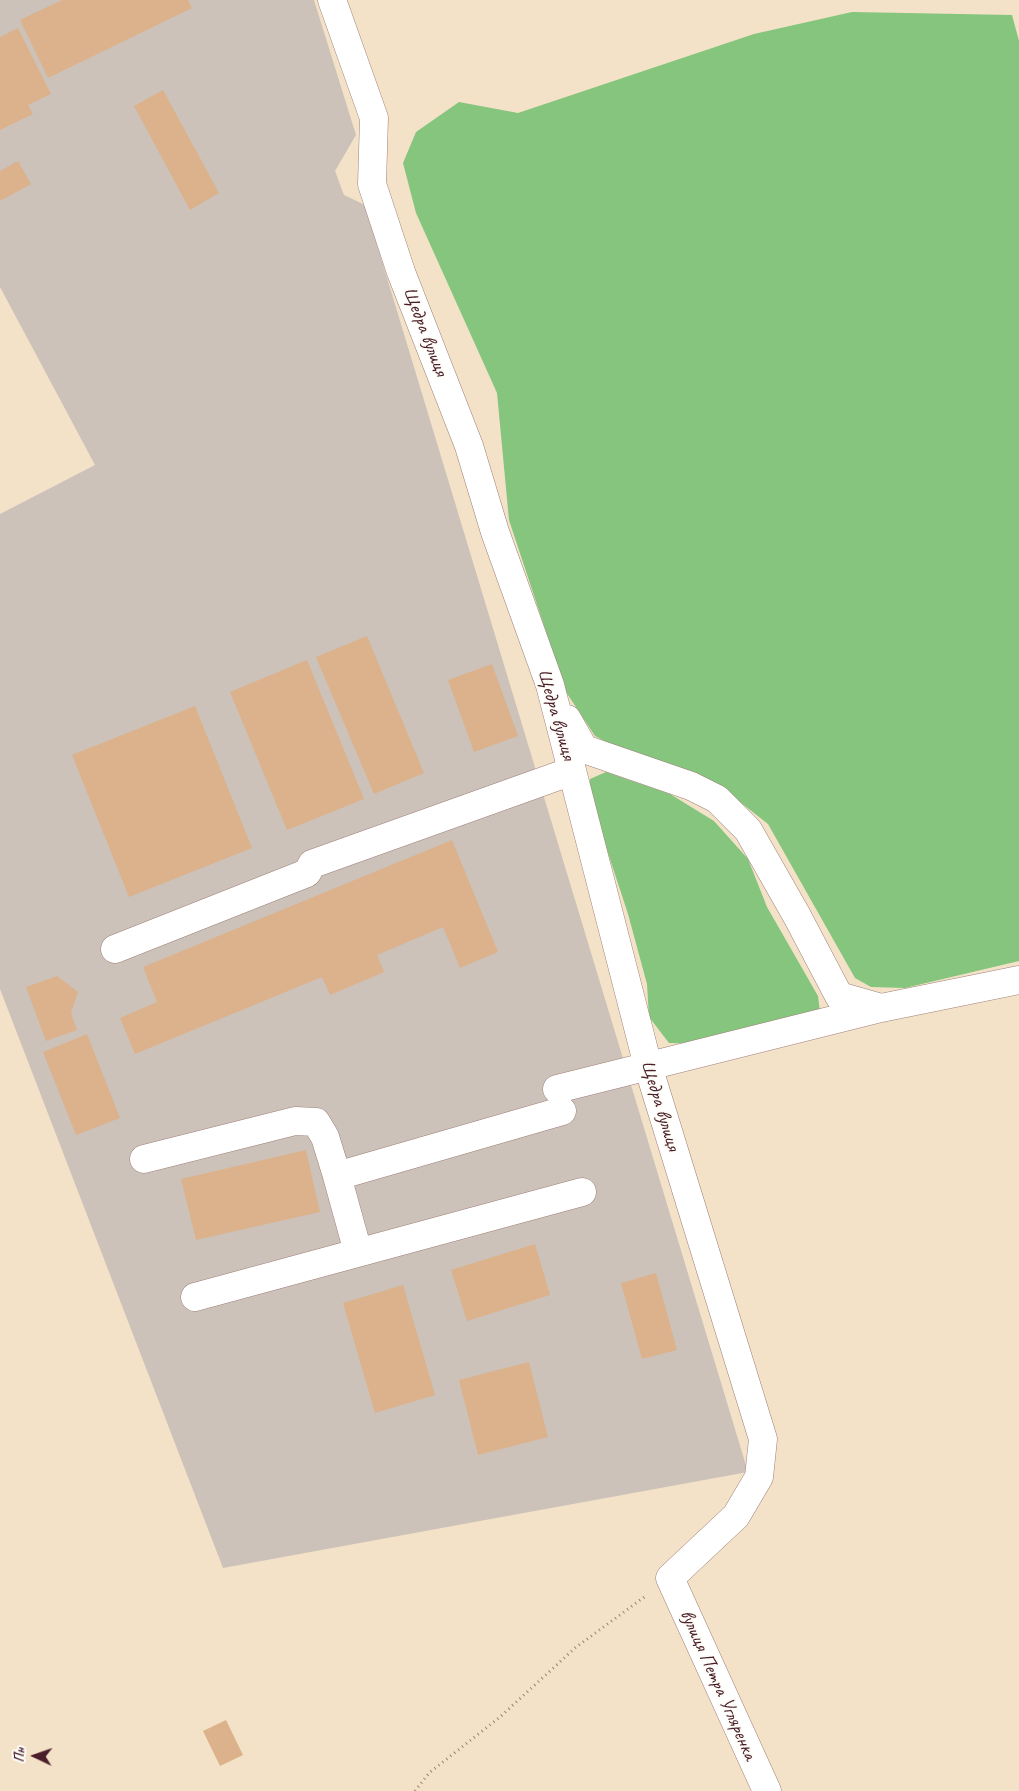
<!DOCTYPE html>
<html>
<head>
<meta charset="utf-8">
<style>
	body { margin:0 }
	#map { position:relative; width:1019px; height:1791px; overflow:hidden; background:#f3e2c7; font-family:Caveat,sans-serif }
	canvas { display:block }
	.north { position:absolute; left:10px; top:1731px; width:50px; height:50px; -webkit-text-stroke:4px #fdfcf7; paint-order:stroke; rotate:273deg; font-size:14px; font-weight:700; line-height:20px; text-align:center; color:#4a1f2b }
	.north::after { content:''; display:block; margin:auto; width:18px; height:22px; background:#4a1f2b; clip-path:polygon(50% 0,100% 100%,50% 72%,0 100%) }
</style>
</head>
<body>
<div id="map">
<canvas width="1019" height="1791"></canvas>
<div class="north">Пн</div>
</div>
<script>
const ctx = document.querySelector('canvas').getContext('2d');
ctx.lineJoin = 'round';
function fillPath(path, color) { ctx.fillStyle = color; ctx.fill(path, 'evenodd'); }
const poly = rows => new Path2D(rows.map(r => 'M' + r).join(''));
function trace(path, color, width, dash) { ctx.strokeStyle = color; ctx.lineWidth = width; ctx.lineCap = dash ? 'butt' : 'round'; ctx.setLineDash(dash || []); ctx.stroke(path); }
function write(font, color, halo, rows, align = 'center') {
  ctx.font = font + ' Caveat,sans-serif'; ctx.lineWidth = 4; ctx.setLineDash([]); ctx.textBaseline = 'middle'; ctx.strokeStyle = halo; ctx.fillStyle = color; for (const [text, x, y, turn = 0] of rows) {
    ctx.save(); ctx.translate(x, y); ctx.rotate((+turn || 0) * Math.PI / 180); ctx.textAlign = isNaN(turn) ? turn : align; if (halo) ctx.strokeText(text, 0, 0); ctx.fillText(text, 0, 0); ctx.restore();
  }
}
const industrial = poly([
	[0,0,314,0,356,135,335,171,344,195,365,205,748,1472,223,1568,0,989,0,514,95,465,0,287]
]);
const green = poly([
	[852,12,1012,15,1019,41,1019,961,905,988,871,987,855,978,768,824,726,791,614,746,595,736,566,692,509,520,497,393,416,213,403,163,416,132,459,102,518,113,754,34],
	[606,772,670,794,714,821,748,859,767,907,818,996,820,1012,702,1044,669,1043,649,1017,647,984,628,914,589,795,590,779]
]);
const building = poly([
	[62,0,188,0,192,8,48,78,20,20],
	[18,28,51,94,28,105,33,114,0,130,0,37],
	[163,90,219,193,190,210,134,106],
	[18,161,31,184,0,201,0,171],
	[367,636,424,773,374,794,316,657],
	[307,660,364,799,287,830,230,692],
	[492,664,518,736,474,752,448,680],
	[195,706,252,848,129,897,72,755],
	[452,840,498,952,460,968,443,927,377,955,384,972,330,995,322,977,135,1054,120,1018,157,1002,143,967],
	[57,976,78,992,71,1013,77,1030,46,1041,26,987],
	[87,1034,120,1118,76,1135,43,1052],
	[306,1150,320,1212,196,1240,181,1179],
	[535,1244,550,1295,467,1321,451,1270],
	[656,1273,677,1350,642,1359,621,1283],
	[403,1285,435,1395,375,1413,343,1303],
	[529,1362,548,1437,478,1455,459,1380],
	[226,1720,243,1755,220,1766,203,1731]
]);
const path = poly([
	[415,1791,429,1773,500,1717,575,1648,647,1595]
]);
const minor = poly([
	[332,0,374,118,372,184,401,272,469,446,495,532,550,685,648,1066,763,1439,759,1477,736,1516,670,1578,767,1791],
	[567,719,584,749,691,786,717,799,748,830,797,916,839,996,881,1008],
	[115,949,307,873,312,864,572,771],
	[557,1089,881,1008,1019,980],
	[144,1159,295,1121,316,1122,325,1137,337,1176,562,1111],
	[337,1176,358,1252],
	[195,1297,582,1192]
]);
const streetNames = [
	["Щедра вулиця",425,332,69],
	["Щедра вулиця",556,715,74],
	["Щедра вулиця",660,1106,73],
	["вулиця Петра Угляренка",718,1685,66]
];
fillPath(industrial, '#ccc2b9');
fillPath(green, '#85c57d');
fillPath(building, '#dbb28b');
trace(minor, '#9e8079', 29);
trace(path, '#9e8079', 3, [1, 4]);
trace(minor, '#fff', 28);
write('20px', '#4a1f2b', '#fdfcf7', streetNames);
</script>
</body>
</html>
